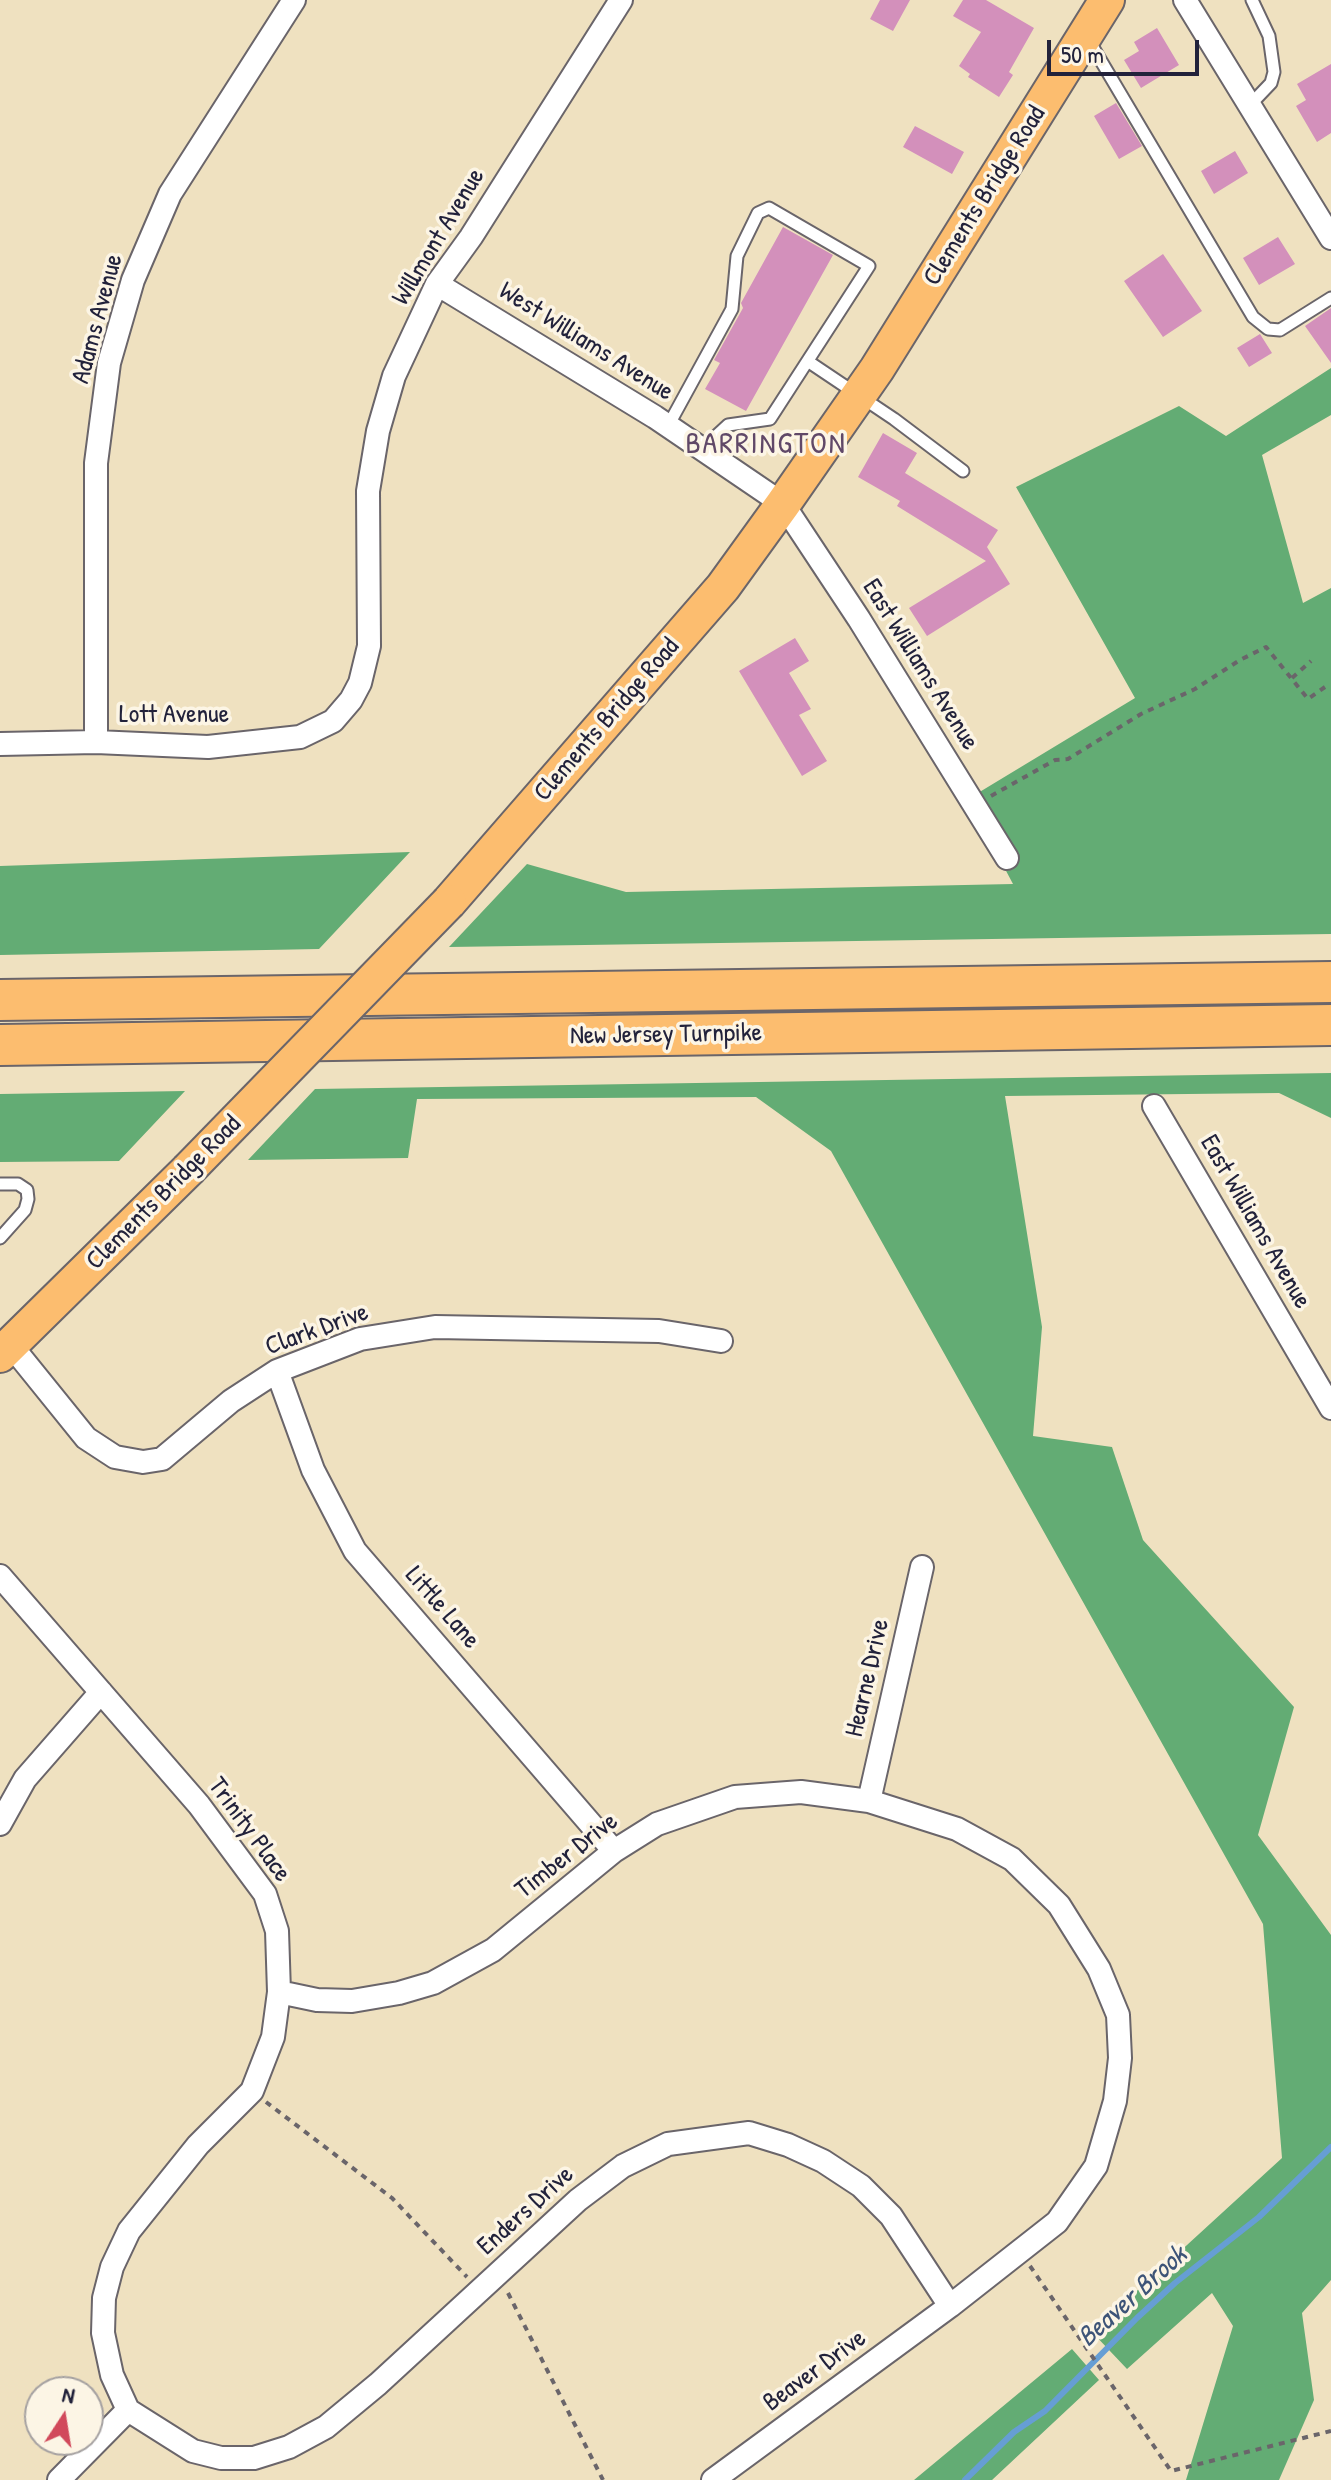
<!DOCTYPE html>
<html>
<head>
<meta charset="utf-8">
<style>
	body { margin:0 }
	#map { position:relative; width:1331px; height:2480px; overflow:hidden; background:#efe1c0; font-family:"Patrick Hand",sans-serif }
	canvas { display:block }
	.north { position:absolute; left:24px; top:2376px; width:80px; height:80px; box-sizing:border-box; background:#fcf5e5; border:2px solid #a5a1a1; border-radius:50%; rotate:12deg; font-size:22px; font-weight:700; line-height:32px; text-align:center; color:#22223b }
	.north::after { content:''; display:block; margin:auto; width:28px; height:36px; background:#d1495b; clip-path:polygon(50% 0,100% 100%,50% 72%,0 100%) }
	.scale { position:absolute; left:1047px; top:40px; width:152px; height:36px; box-sizing:border-box; border:4px solid #22223b; border-top:0; padding-left:10px; font-size:24px; line-height:28px; white-space:nowrap; color:#22223b; -webkit-text-stroke:6px #fcf5e5; paint-order:stroke }
</style>
</head>
<body>
<div id="map">
<canvas width="1331" height="2480"></canvas>
<div class="north">N</div>
<div class="scale">50 m</div>
</div>
<script>
const ctx = document.querySelector('canvas').getContext('2d');
ctx.lineJoin = 'round';
function fillPath(path, color) { ctx.fillStyle = color; ctx.fill(path, 'evenodd'); }
const poly = rows => new Path2D(rows.map(r => 'M' + r).join(''));
function trace(path, color, width, dash) { ctx.strokeStyle = color; ctx.lineWidth = width; ctx.lineCap = dash ? 'butt' : 'round'; ctx.setLineDash(dash || []); ctx.stroke(path); }
function write(font, color, halo, rows, align = 'center') {
  ctx.font = font + ' "Patrick Hand",sans-serif'; ctx.lineWidth = 7; ctx.setLineDash([]); ctx.textBaseline = 'middle'; ctx.strokeStyle = halo; ctx.fillStyle = color; for (const [text, x, y, turn = 0] of rows) {
    ctx.save(); ctx.translate(x, y); ctx.rotate((+turn || 0) * Math.PI / 180); ctx.textAlign = isNaN(turn) ? turn : align; if (halo) ctx.strokeText(text, 0, 0); ctx.fillText(text, 0, 0); ctx.restore();
  }
}
const forest = poly([
	[1331,368,1331,415,1262,455,1303,603,1331,588,1331,934,449,947,527,864,626,892,1013,884,968,799,1135,698,1016,487,1179,406,1226,436],
	[410,852,319,949,0,955,0,866],
	[1331,1073,1331,1118,1279,1093,1005,1096,1042,1327,1033,1436,1112,1447,1143,1540,1294,1707,1258,1835,1331,1935,1331,2280,1302,2313,1314,2400,1279,2480,1186,2480,1233,2326,1212,2293,1127,2369,1092,2332,1282,2158,1263,1924,831,1151,756,1097,417,1099,408,1158,248,1160,315,1089],
	[185,1091,119,1161,0,1162,0,1094],
	[1072,2349,1099,2380,992,2480,914,2480]
]);
const stream = poly([
	[965,2480,1014,2432,1045,2411,1137,2318,1175,2283,1259,2217,1331,2147]
]);
const building = poly([
	[880,0,910,0,893,31,870,19],
	[963,0,986,0,1034,28,1009,72,1013,75,999,97,968,77,970,74,959,66,981,32,953,16],
	[1157,28,1179,65,1141,88,1124,60,1139,51,1134,42],
	[1331,64,1331,133,1317,142,1296,106,1306,100,1297,84],
	[1116,103,1142,146,1119,159,1094,116],
	[915,126,964,152,952,174,903,147],
	[1235,151,1248,173,1214,194,1201,171],
	[783,227,833,255,746,411,705,389,720,363,714,360,743,308,741,303],
	[1278,237,1295,264,1259,285,1243,258],
	[1163,254,1202,311,1163,337,1124,281],
	[1331,308,1331,363,1305,326],
	[1260,334,1272,353,1249,367,1237,348],
	[883,433,917,453,905,473,998,530,987,547,1010,584,927,636,909,608,986,561,897,506,900,501,858,477],
	[795,638,809,661,789,673,811,709,799,715,827,761,802,776,739,671]
]);
const path = poly([
	[1292,678,1311,661],
	[991,796,1055,760,1068,759,1141,714,1195,689,1240,660,1266,647,1308,699,1325,687],
	[266,2102,392,2198,467,2277],
	[1030,2266,1171,2471,1331,2431],
	[508,2293,603,2480]
]);
const service = poly([
	[1088,39,1253,317,1268,329,1280,330,1331,298],
	[1250,105,1271,83,1274,72,1269,36,1252,0],
	[809,362,894,419,963,471],
	[668,426,732,309,737,256,758,213,769,208,869,266,770,419,728,425,702,449],
	[0,1184,18,1184,27,1190,28,1199,25,1210,0,1238]
]);
const minor = poly([
	[1185,0,1331,238],
	[437,284,655,417,783,504,859,619,1007,858],
	[96,742,96,463,109,363,133,280,170,194,294,0],
	[0,744,96,742,208,747,300,737,333,721,351,700,360,683,369,646,368,491,378,431,394,376,437,284,471,237,621,0],
	[1154,1106,1331,1408],
	[10,1344,86,1438,115,1457,143,1462,162,1459,231,1401,277,1371,360,1339,435,1327,659,1331,721,1341],
	[277,1371,313,1470,355,1551,614,1851],
	[0,1576,199,1805,265,1894,277,1931,279,1992,273,2037,252,2091,198,2145,129,2231,112,2267,104,2298,103,2333,112,2375,128,2410],
	[869,1801,922,1567],
	[0,1824,25,1779,101,1692],
	[279,1992,317,2000,352,2001,399,1993,433,1983,493,1950,614,1851,657,1824,735,1797,801,1792,869,1801,957,1829,1012,1859,1059,1905,1099,1969,1118,2015,1120,2058,1115,2101,1096,2166,1057,2222,950,2306,713,2480],
	[128,2410,193,2451,221,2458,254,2458,289,2447,326,2427,378,2384,578,2200,623,2166,668,2144,749,2133,788,2145,823,2161,861,2186,891,2216,950,2306],
	[59,2480,128,2410]
]);
const primary = poly([
	[449,902,723,587,783,504,877,369,1107,0],
	[0,1355,188,1170]
]);
const motorway = poly([
	[0,1000,1331,982],
	[0,1045,1331,1025]
]);
const primaryBridge = poly([
	[188,1170,449,902]
]);
const streetNames = [
	["Clements Bridge Road",985,196,-58],
	["Willmont Avenue",439,237,-59],
	["Adams Avenue",98,319,-75],
	["West Williams Avenue",586,342,32],
	["East Williams Avenue",920,665,58],
	["Lott Avenue",174,715],
	["Clements Bridge Road",607,720,-49],
	["New Jersey Turnpike",666,1035,-1],
	["Clements Bridge Road",164,1193,-45],
	["East Williams Avenue",1255,1222,60],
	["Clark Drive",317,1330,-20],
	["Little Lane",442,1608,49],
	["Hearne Drive",868,1678,-77],
	["Trinity Place",249,1830,54],
	["Timber Drive",567,1856,-38],
	["Enders Drive",526,2211,-42],
	["Beaver Drive",815,2371,-36]
];
const waterNames = [
	["Beaver Brook",1133,2297,-42]
];
const quarterNames = [
	["BARRINGTON",766,445]
];
fillPath(forest, '#63ac74');
trace(stream, '#669ed4', 6);
fillPath(building, '#d390bb');
trace(service, '#6a656a', 15);
trace(minor, '#6a656a', 26);
trace(primary, '#6a656a', 38);
trace(motorway, '#6a656a', 44);
trace(path, '#6a656a', 4, [6, 6]);
trace(service, '#fff', 11);
trace(minor, '#fff', 22);
trace(primary, '#fcbd6f', 34);
trace(motorway, '#fcbd6f', 40);
trace(primaryBridge, '#6a656a', 38, []);
trace(primaryBridge, '#fcbd6f', 34);
write('26px', '#22223b', '#fcf5e5', streetNames);
write('italic 28px', '#3d5478', '#fcf5e5', waterNames);
ctx.letterSpacing = '2px';
write('30px', '#604868', '#fcf5e5', quarterNames);
ctx.letterSpacing = '0px';
</script>
</body>
</html>
